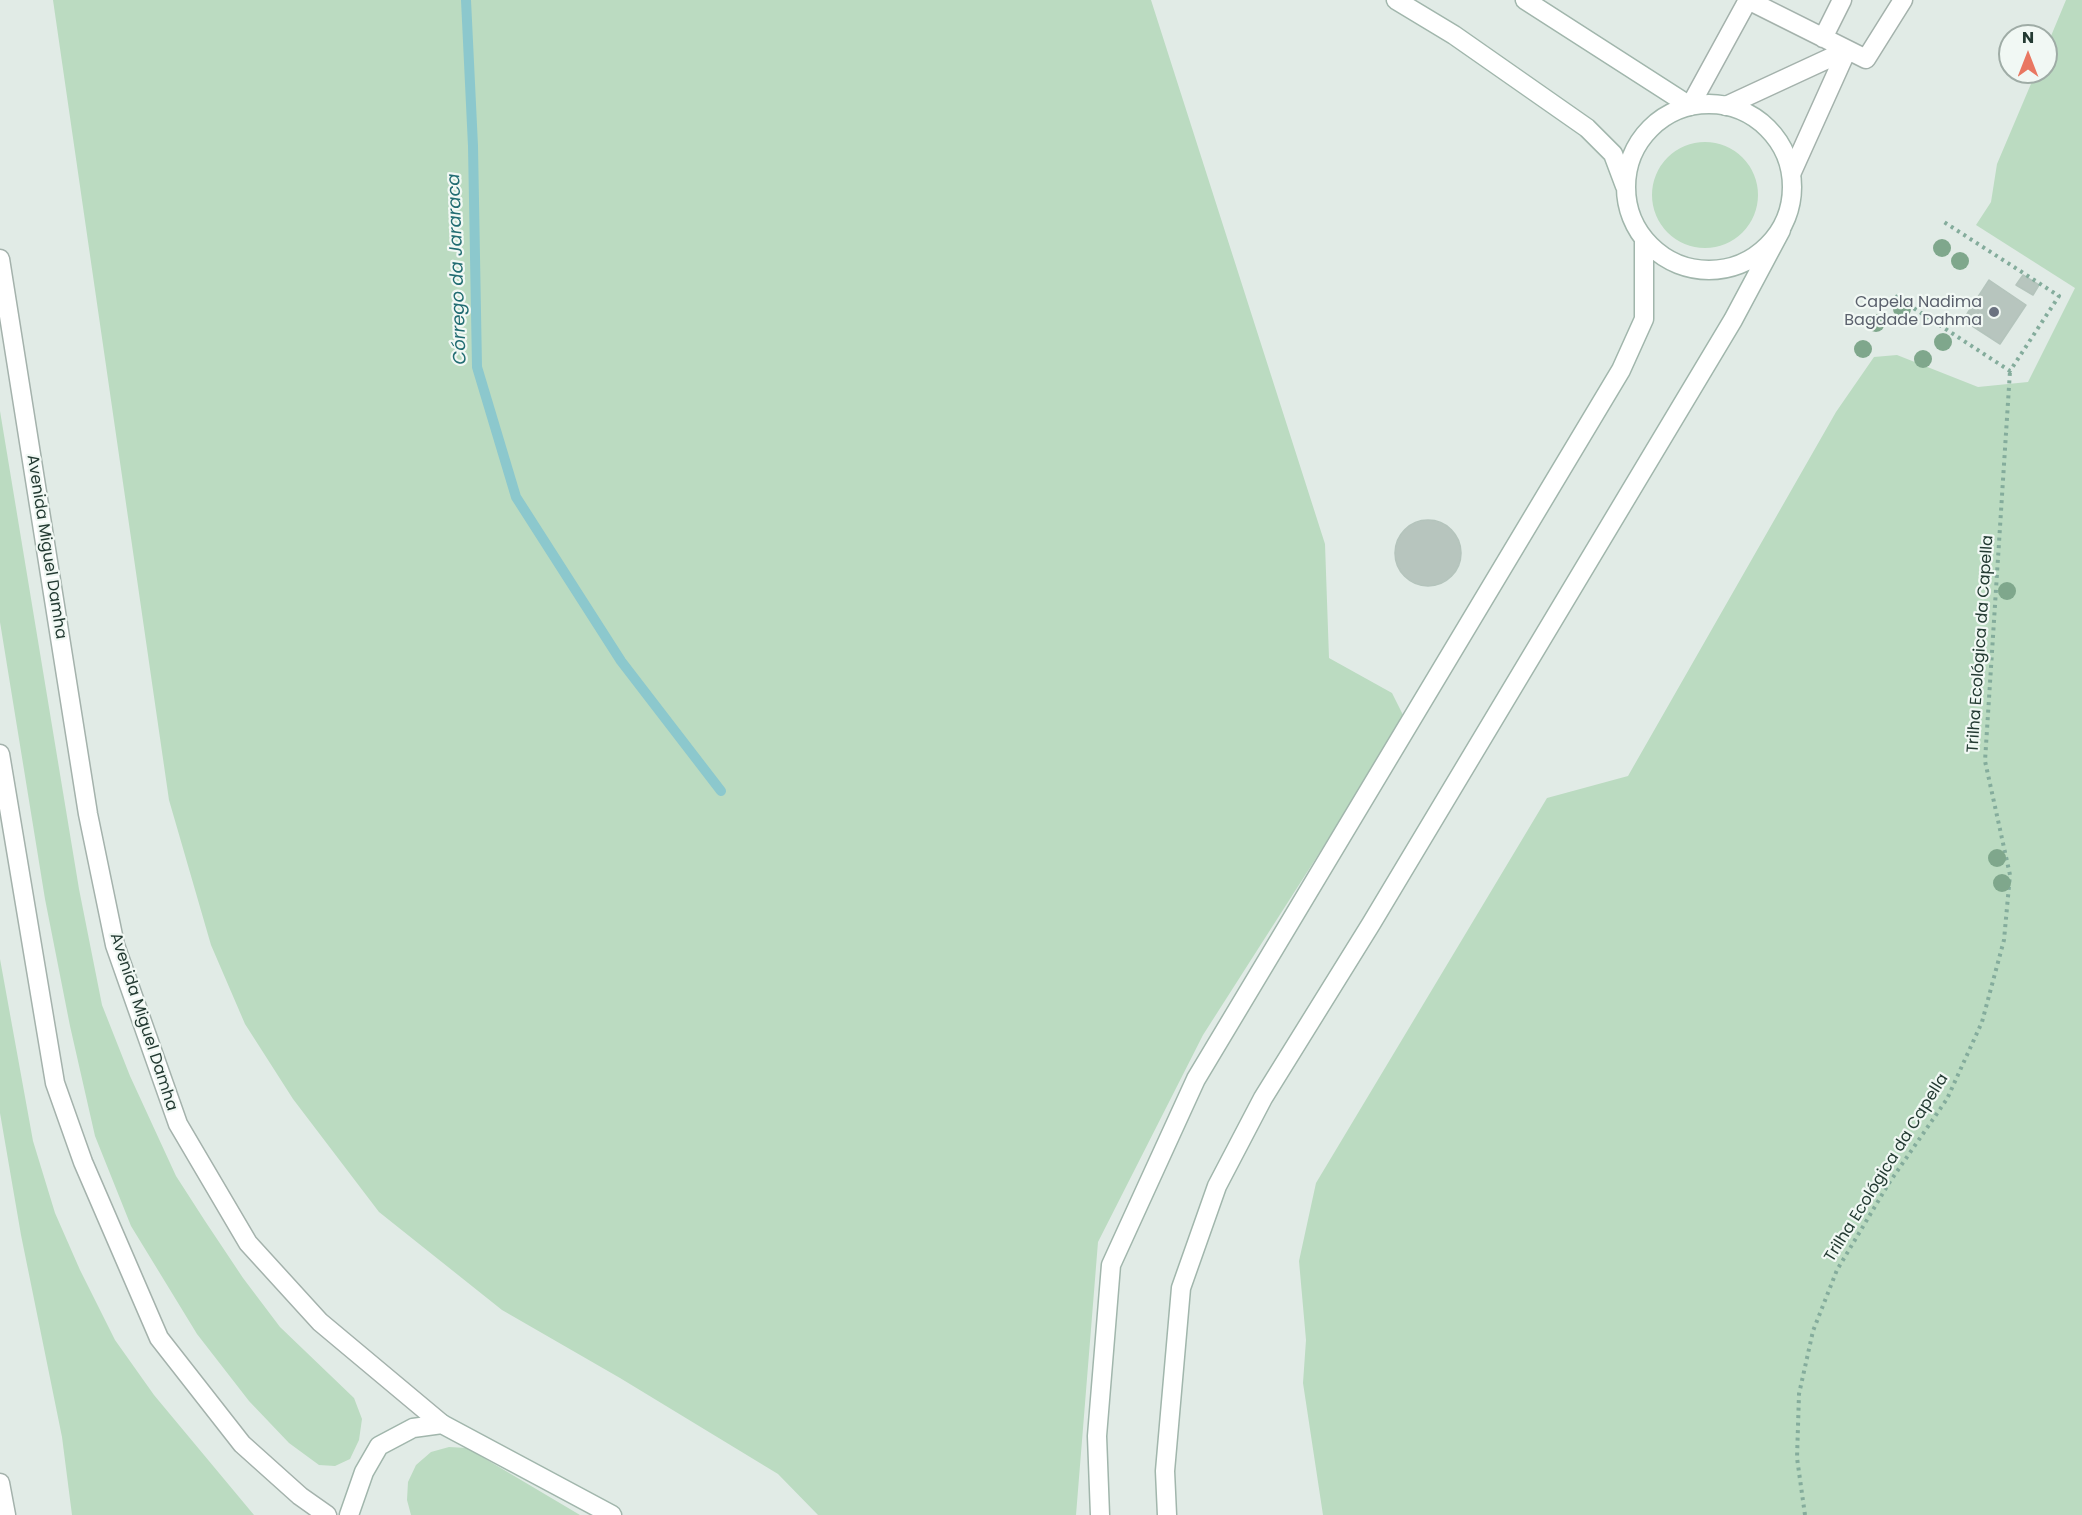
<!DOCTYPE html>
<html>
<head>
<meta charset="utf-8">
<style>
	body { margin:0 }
	#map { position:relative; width:2082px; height:1515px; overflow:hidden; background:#e1ebe6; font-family:Poppins,sans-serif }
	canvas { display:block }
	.north { position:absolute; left:1998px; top:24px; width:60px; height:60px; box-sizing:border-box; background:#f1f8f4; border:2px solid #9faca6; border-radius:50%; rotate:0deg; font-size:16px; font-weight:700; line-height:24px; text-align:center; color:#233a32 }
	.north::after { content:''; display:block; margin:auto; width:21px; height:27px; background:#e97761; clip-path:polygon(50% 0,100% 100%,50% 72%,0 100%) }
</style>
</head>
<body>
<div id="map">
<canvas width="2082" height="1515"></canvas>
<div class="north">N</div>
</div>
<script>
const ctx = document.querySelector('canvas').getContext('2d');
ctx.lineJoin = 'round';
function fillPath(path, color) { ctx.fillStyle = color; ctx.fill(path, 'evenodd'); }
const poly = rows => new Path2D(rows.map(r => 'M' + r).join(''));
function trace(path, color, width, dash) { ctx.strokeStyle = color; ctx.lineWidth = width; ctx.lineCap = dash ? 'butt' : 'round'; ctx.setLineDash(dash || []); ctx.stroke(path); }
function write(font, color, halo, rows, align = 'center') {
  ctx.font = font + ' Poppins,sans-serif'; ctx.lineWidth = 4.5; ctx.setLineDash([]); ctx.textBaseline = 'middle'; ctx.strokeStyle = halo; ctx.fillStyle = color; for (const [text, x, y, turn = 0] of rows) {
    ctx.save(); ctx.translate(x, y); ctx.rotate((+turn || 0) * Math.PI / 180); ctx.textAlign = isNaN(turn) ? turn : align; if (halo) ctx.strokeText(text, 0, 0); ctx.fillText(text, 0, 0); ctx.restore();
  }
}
const green = poly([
	[53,0,1151,0,1325,544,1329,658,1392,693,1405,719,1203,1035,1098,1242,1076,1515,818,1515,778,1474,620,1378,502,1310,379,1212,293,1099,245,1024,211,945,169,800],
	[2066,0,2082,0,2082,1515,1323,1515,1303,1383,1306,1340,1299,1261,1316,1183,1547,798,1628,776,1836,412,1874,357,1897,355,1978,387,2028,382,2075,288,1976,225,1991,202,1997,164,2036,72,2046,72,2046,48],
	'1652 195a53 53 0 1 1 106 0a53 53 0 1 1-106 0Z',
	[0,411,79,889,102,1005,130,1076,176,1176,205,1221,243,1278,280,1327,354,1398,362,1419,359,1440,350,1459,335,1466,319,1465,289,1443,249,1401,197,1334,131,1226,95,1136,70,1026,45,899,0,622],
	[0,959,33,1141,55,1213,80,1270,115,1340,154,1395,254,1515,72,1515,62,1437,21,1235,0,1113],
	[449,1447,467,1448,580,1515,411,1515,407,1500,408,1482,416,1465,431,1452]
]);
const stream = poly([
	[466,0,473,146,477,367,516,497,621,661,721,791]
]);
const building = poly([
	[2023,275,2039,285,2033,295,2016,285,2023,275],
	[1989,280,2026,305,2000,344,1963,320,1989,280],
	'1395 553a33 33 0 1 1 66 0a33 33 0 1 1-66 0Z'
]);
const path = poly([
	[1895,296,2010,371,2059,296,1944,222],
	[1805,1515,1797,1458,1799,1394,1813,1331,1837,1270,1889,1183,1947,1099,1982,1022,2004,940,2010,875,1985,761,2010,371]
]);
const street = poly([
	[1748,0,1866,59,1903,0],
	[1823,38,1842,0],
	[1690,106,1748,0],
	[1726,106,1847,50,1792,172],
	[0,259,88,814,115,945,178,1124,248,1243,320,1322,442,1424],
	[0,754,55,1083,83,1162,159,1338,242,1444,300,1496,327,1515],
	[0,1483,6,1515]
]);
const secondary = poly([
	[1396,0,1454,35,1587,128,1613,154,1625,186],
	[1525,0,1690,106],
	'1626 187a83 83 0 1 1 166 0a83 83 0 1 1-166 0Z',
	[349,1515,364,1472,379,1446,413,1428,442,1424,612,1515],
	[1100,1515,1097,1436,1111,1265,1196,1079,1621,370,1644,319,1644,239],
	[1167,1515,1165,1471,1181,1288,1217,1186,1263,1098,1371,924,1733,320,1781,230]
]);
const trees = [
	[1942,248],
	[1960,261],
	[1902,309],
	[1876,323],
	[1943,342],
	[1863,349],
	[1923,359],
	[2007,591],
	[1997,858],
	[2002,883]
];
const markers = [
	[1994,312,6,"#6b7280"]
];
const worshipNames = [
	["Capela Nadima",1982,303],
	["Bagdade Dahma",1982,321]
];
const streetNames = [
	["Avenida Miguel Damha",46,547,81],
	["Trilha Ecológica da Capella",1981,644,-86],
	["Avenida Miguel Damha",143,1022,72],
	["Trilha Ecológica da Capella",1887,1168,-58]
];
const waterNames = [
	["Córrego da Jararaca",458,269,-92]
];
fillPath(green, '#bbdbc1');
trace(stream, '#8cc8cd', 10);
fillPath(building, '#b7c5be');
trace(building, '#b4c4bc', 1.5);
trace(street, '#a4b2ac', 21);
trace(secondary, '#a1b6ac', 21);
trace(path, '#84ac9c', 4, [3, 4.5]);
trace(street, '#fff', 18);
trace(secondary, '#fff', 18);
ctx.fillStyle = '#7fa78c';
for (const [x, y] of trees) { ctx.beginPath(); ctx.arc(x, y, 9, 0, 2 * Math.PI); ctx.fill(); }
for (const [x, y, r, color] of markers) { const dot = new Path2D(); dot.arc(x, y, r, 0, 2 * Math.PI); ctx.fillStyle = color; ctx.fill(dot); trace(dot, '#f1f8f4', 2); }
write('16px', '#5b616d', '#f1f8f4', worshipNames, 'right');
write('16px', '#233a32', '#f1f8f4', streetNames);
write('italic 18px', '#216c72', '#f1f8f4', waterNames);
</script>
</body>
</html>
